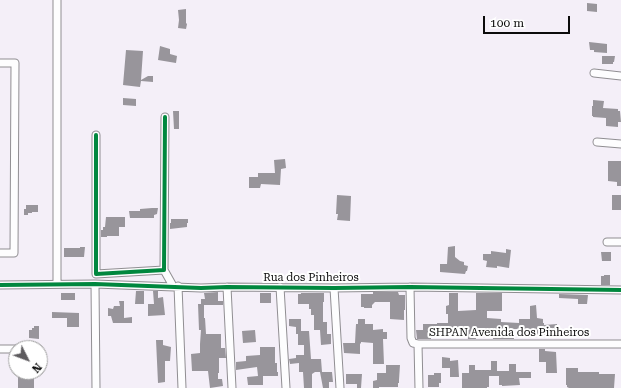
<!DOCTYPE html>
<html>
<head>
<meta charset="utf-8">
<style>
	body { margin:0 }
	#map { position:relative; width:621px; height:388px; overflow:hidden; background:#f4eff8; font-family:"Roboto Serif",serif }
	canvas { display:block }
	.north { position:absolute; left:8px; top:340px; width:40px; height:40px; box-sizing:border-box; background:#fff; border:1px solid #9d9d9d; border-radius:50%; rotate:132deg; font-size:11px; font-weight:700; line-height:16px; text-align:center; color:#0b0b0b }
	.north::after { content:''; display:block; margin:auto; width:14px; height:18px; background:#5d5b5e; clip-path:polygon(50% 0,100% 100%,50% 72%,0 100%) }
	.scale { position:absolute; left:483px; top:16px; width:87px; height:18px; box-sizing:border-box; border:2px solid #0b0b0b; border-top:0; padding-left:5px; font-size:12px; line-height:14px; white-space:nowrap; color:#0b0b0b; -webkit-text-stroke:3px #fff; paint-order:stroke }
</style>
</head>
<body>
<div id="map">
<canvas width="621" height="388"></canvas>
<div class="north">N</div>
<div class="scale">100 m</div>
</div>
<script>
const ctx = document.querySelector('canvas').getContext('2d');
ctx.lineJoin = 'round';
function fillPath(path, color) { ctx.fillStyle = color; ctx.fill(path, 'evenodd'); }
const poly = rows => new Path2D(rows.map(r => 'M' + r).join(''));
function trace(path, color, width, dash) { ctx.strokeStyle = color; ctx.lineWidth = width; ctx.lineCap = dash ? 'butt' : 'round'; ctx.setLineDash(dash || []); ctx.stroke(path); }
function write(font, color, halo, rows, align = 'center') {
  ctx.font = font + ' "Roboto Serif",serif'; ctx.lineWidth = 4; ctx.setLineDash([]); ctx.textBaseline = 'middle'; ctx.strokeStyle = halo; ctx.fillStyle = color; for (const [text, x, y, turn = 0] of rows) {
    ctx.save(); ctx.translate(x, y); ctx.rotate((+turn || 0) * Math.PI / 180); ctx.textAlign = isNaN(turn) ? turn : align; if (halo) ctx.strokeText(text, 0, 0); ctx.fillText(text, 0, 0); ctx.restore();
  }
}
const building = poly([
	[587,3,597,4,597,12,587,11],
	[186,9,186,23,187,24,186,29,178,28,179,20,178,10],
	[589,42,607,44,607,53,594,52,594,50,590,50],
	[160,46,170,49,170,54,177,56,176,63,158,60],
	[126,50,143,51,141,80,148,76,153,76,153,82,141,81,140,87,123,85],
	[602,56,615,56,614,62,613,62,613,64,602,64],
	[123,98,136,99,136,106,123,105],
	[593,100,604,101,603,108,618,109,618,111,620,111,621,122,618,122,618,127,606,126,606,118,593,117,593,116,592,116,592,106,593,106],
	[173,111,179,111,179,129,174,129],
	[285,159,286,168,281,169,280,185,261,184,260,188,249,188,249,177,258,177,258,173,275,173,274,160],
	[608,161,621,161,621,186,617,186,617,182,608,181],
	[337,195,351,196,350,221,337,220,338,214,336,214],
	[612,195,621,195,621,210,612,210],
	[26,205,38,205,38,212,32,212,32,213,28,213,28,215,24,215,24,209,26,209],
	[152,208,158,208,157,214,154,215,154,218,130,218,129,211,140,211,140,209],
	[106,217,125,217,125,227,119,227,119,236,107,236,107,237,101,237,101,230,103,230,103,227,105,227],
	[171,219,188,219,188,223,187,223,187,227,170,229,170,223,171,223],
	[455,246,455,257,460,261,464,262,464,265,468,266,467,271,466,271,465,274,440,272,440,264,447,264,448,247],
	[80,247,85,247,84,257,64,257,64,248,80,248],
	[506,249,511,250,509,268,497,266,497,268,486,267,487,261,483,260,483,254,491,254,491,251,506,253],
	[601,252,611,252,611,261,602,261],
	[604,275,610,275,610,285,601,285,601,276,604,276],
	[136,291,144,291,144,304,135,304],
	[153,291,158,291,158,298,163,297,165,315,148,316,148,304,154,304],
	[218,292,218,301,223,301,223,305,204,305,204,318,205,318,206,334,221,334,221,348,225,348,226,358,219,358,219,373,218,373,218,379,222,379,223,386,210,388,208,371,192,371,191,354,200,353,200,344,201,330,199,330,198,304,201,304,201,299,205,299,204,293],
	[373,292,398,292,399,295,405,295,405,310,404,310,404,320,390,319,390,302,375,302,372,305,372,308,364,308,364,307,361,307,361,294,373,294],
	[61,293,75,293,75,300,61,300],
	[260,293,271,293,271,303,260,303],
	[301,293,324,293,324,302,323,302,323,322,327,322,327,334,331,334,331,344,321,345,320,330,314,330,314,315,311,315,311,309,309,309,309,304,298,304,298,294,301,294],
	[449,293,458,293,458,311,476,310,476,293,502,293,502,311,487,311,487,318,501,319,501,322,519,323,519,319,530,319,530,306,536,305,537,318,543,319,543,323,544,323,544,325,557,324,557,336,547,336,547,335,526,335,526,329,514,329,514,339,493,339,493,334,475,334,476,339,468,339,467,330,464,330,464,328,442,328,442,336,431,336,431,339,417,339,416,330,423,330,423,324,437,324,437,323,448,323,448,314,446,314,446,306,449,305],
	[559,294,588,295,587,304,578,304,578,299,559,298],
	[119,301,124,301,124,318,132,317,132,323,113,323,111,316,108,316,108,308,113,309,114,306,120,306],
	[52,312,79,313,79,327,67,327,67,318,52,318],
	[289,319,301,319,301,331,309,331,311,359,321,359,322,372,315,372,312,374,312,388,304,388,303,372,299,372,299,363,290,364,289,359,296,358,296,355,304,355,304,345,298,345,298,334,296,334,296,327,289,326],
	[358,319,365,319,365,324,373,324,373,330,383,329,383,332,387,332,387,339,383,339,384,364,373,364,373,343,361,342,361,344,360,343,360,354,344,353,343,343,355,343,356,324,358,324],
	[34,326,39,326,39,339,29,338,29,330,32,330,32,328,34,328],
	[255,330,256,342,243,343,242,331],
	[156,340,163,340,163,345,171,347,170,361,165,361,165,382,158,383],
	[260,347,275,347,275,363,277,363,277,372,278,372,278,376,263,376,263,385,248,385,247,377,258,376,257,367,236,370,236,362,246,361,246,356,260,355],
	[539,349,545,349,545,351,556,352,557,373,546,373,546,362,539,362],
	[442,357,450,358,450,361,458,360,459,377,450,377,450,368,442,368],
	[491,361,497,361,497,371,509,371,509,364,516,364,516,372,531,372,531,378,519,378,520,385,502,386,502,385,499,385,499,376,489,376,489,387,487,387,487,388,462,388,462,373,469,373,469,365,475,365,475,370,491,370],
	[386,365,400,365,399,380,399,383,398,383,398,387,379,387,379,388,373,388,373,381,377,380,377,373,386,373],
	[566,368,578,368,578,372,599,372,599,374,615,374,614,388,569,388,567,387,567,385,566,385],
	[320,372,332,372,333,382,329,382,329,388,323,388],
	[434,373,441,373,441,383,439,383,439,387,428,387,428,375,434,375],
	[346,374,362,374,361,388,357,388,357,384,346,384],
	[18,375,24,375,24,378,34,378,34,388,18,388]
]);
const minor = poly([
	[0,63,15,63,14,253,0,253],
	[594,73,621,76],
	[96,135,96,274,164,270,165,117],
	[597,142,621,144],
	[607,242,621,242],
	[164,270,173,286],
	[57,284,57,0],
	[95,284,96,388],
	[0,285,95,284,201,288,227,287,334,288,410,287,621,290],
	[178,286,182,388],
	[227,287,232,388],
	[280,287,286,388],
	[410,287,411,338,413,343,418,344],
	[334,288,340,388],
	[31,348,34,348],
	[0,349,16,349],
	[419,388,418,344,621,344]
]);
const cycleway = poly([
	[96,135,96,274,164,270,165,117],
	[0,285,95,284,201,288,227,287,334,288,410,287,621,290]
]);
const streetNames = [
	["Rua dos Pinheiros",311,278],
	["SHPAN Avenida dos Pinheiros",509,333]
];
fillPath(building, '#98959b');
trace(minor, '#908e92', 9);
trace(minor, '#fdfdfe', 7);
trace(cycleway, '#00873e', 4);
write('11px', '#0b0b0b', '#fff', streetNames);
</script>
</body>
</html>
